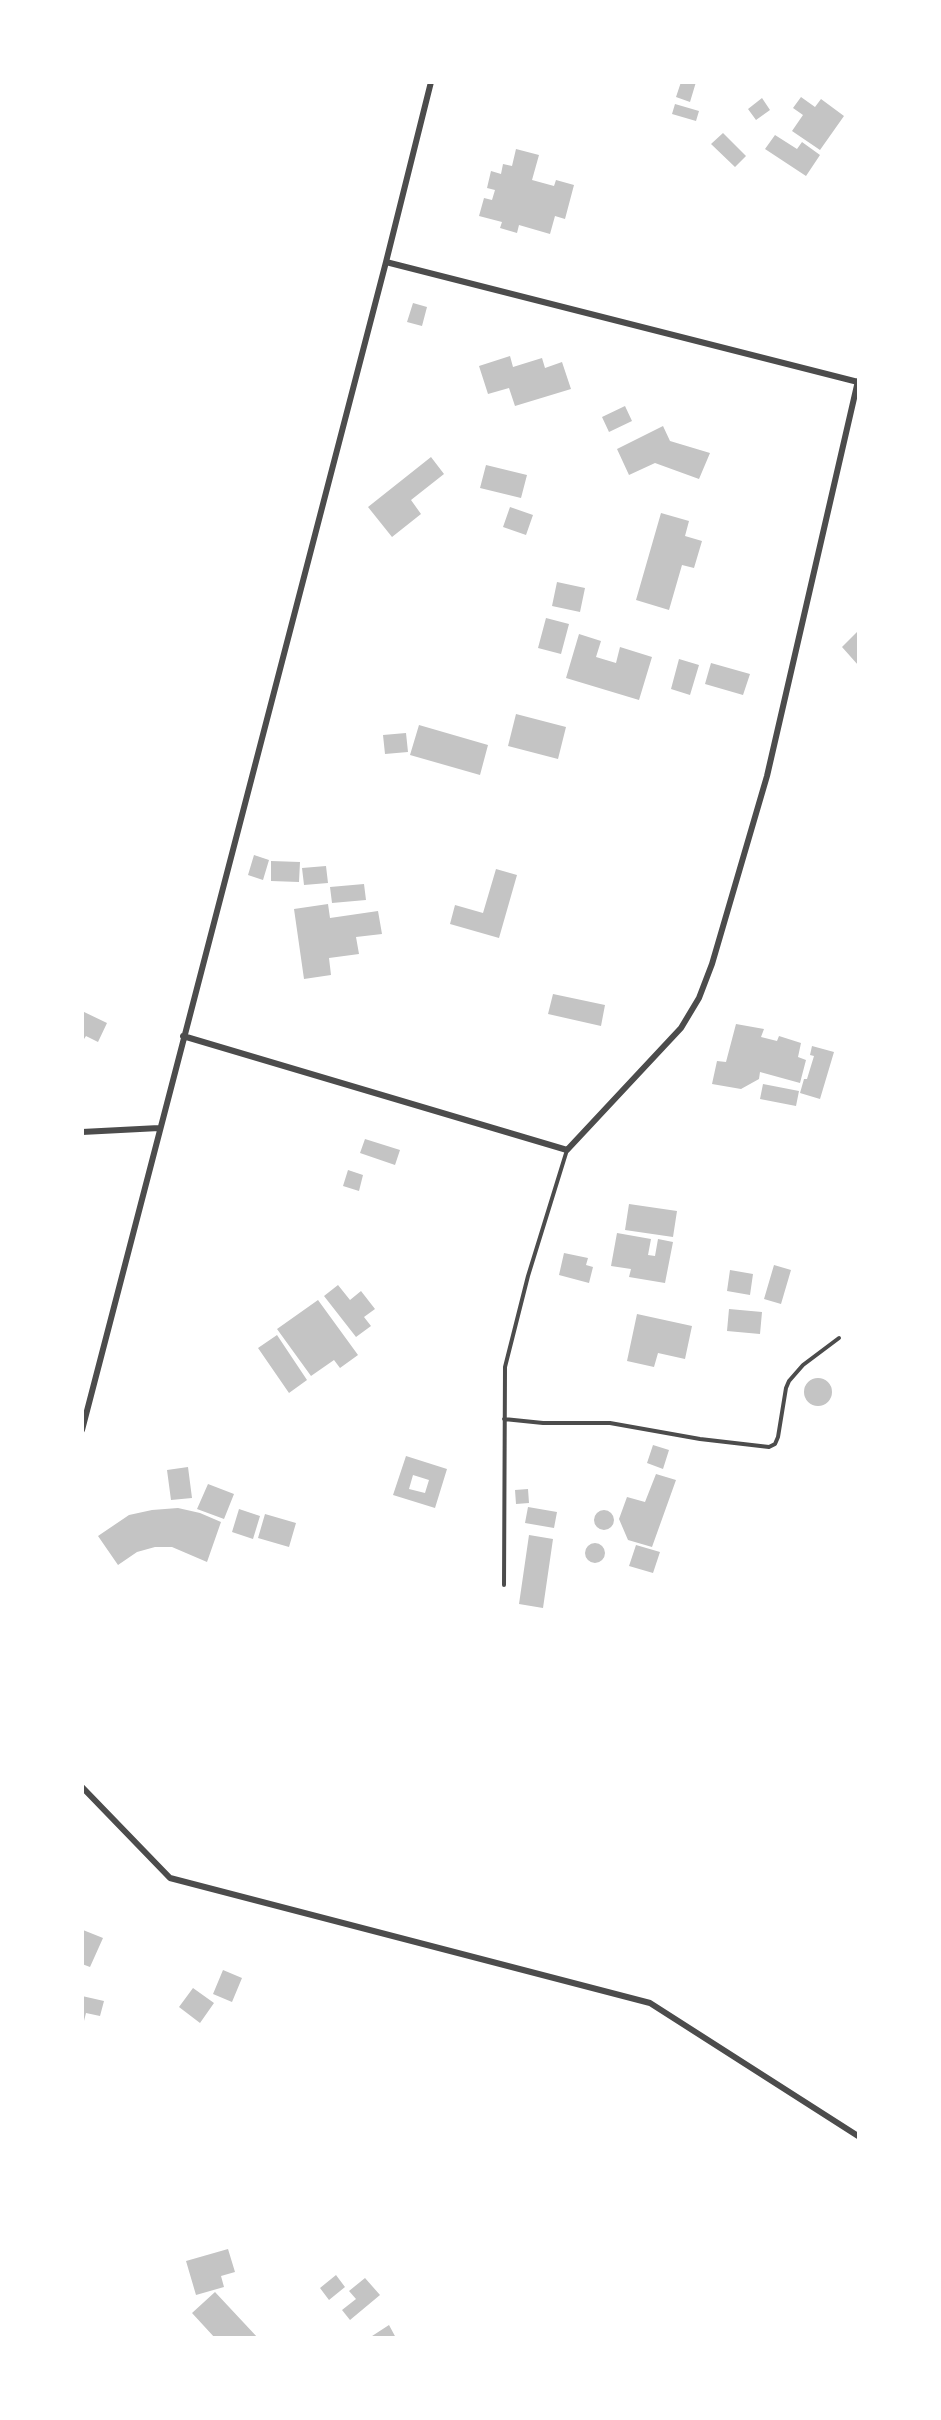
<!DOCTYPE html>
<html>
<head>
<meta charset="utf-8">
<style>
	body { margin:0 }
	#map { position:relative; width:941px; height:2420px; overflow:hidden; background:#fff; font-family:Mulish,sans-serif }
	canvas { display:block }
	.frame { position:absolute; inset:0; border:84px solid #fff; pointer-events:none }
</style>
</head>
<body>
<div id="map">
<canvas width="941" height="2420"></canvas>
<div class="frame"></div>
</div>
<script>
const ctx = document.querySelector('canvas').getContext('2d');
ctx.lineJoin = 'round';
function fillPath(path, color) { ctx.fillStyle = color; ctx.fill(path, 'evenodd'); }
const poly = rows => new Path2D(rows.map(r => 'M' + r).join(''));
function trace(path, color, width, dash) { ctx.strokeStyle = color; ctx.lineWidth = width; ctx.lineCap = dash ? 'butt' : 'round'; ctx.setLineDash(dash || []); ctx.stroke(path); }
const building = poly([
	[681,82,696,82,690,102,676,97],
	[801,97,815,107,821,99,844,116,820,150,792,131,803,115,793,108],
	[762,98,770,110,756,120,748,109],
	[675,104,699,111,696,121,672,114],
	[723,133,746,156,735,167,711,144],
	[775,135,797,149,802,142,820,155,806,176,765,149],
	[516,149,539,155,532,180,554,186,556,180,574,185,565,219,555,216,550,234,519,225,517,233,500,228,502,222,479,216,484,198,492,200,495,190,487,188,491,171,501,174,503,164,512,166],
	[413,303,427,307,422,326,407,322],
	[510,356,513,367,542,358,545,368,562,362,571,389,515,406,509,388,488,394,479,366],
	[625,406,632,421,609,432,602,417],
	[663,426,670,441,710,453,699,479,655,463,629,475,617,449],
	[431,457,444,474,411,500,421,514,392,537,368,507],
	[486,465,527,475,521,498,480,488],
	[510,507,533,515,526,535,503,527],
	[661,513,689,521,685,536,702,541,694,568,682,565,669,610,636,600],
	[557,582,585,588,580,612,552,606],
	[546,618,569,624,561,654,538,648],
	[858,631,858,665,842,647],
	[579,634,601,641,596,657,616,663,620,647,652,657,639,700,566,678],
	[679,659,699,665,690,695,671,689],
	[711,663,750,674,743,695,705,684],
	[516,714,566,727,558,759,508,746],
	[419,725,488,745,480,775,410,755],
	[406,733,408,752,385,754,383,735],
	[254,855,269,860,263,880,248,875],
	[271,861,300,862,299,882,271,881],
	[326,866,328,883,304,885,302,868],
	[496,869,517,875,499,938,450,924,455,905,483,913],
	[364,884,366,900,332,903,330,887],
	[328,904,330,918,378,911,382,934,356,937,359,954,329,958,331,975,304,979,294,909],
	[553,994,605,1005,601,1026,548,1014],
	[82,1011,107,1023,98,1042,86,1036,82,1042],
	[736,1024,764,1029,761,1037,777,1041,779,1036,801,1043,798,1057,806,1060,800,1083,760,1072,759,1079,741,1089,712,1084,717,1061,726,1062],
	[812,1046,834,1052,820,1099,800,1093,804,1079,807,1079,814,1056,810,1055],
	[763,1084,799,1091,796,1106,760,1099],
	[365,1139,400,1150,395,1165,360,1153],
	[348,1170,363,1175,359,1191,343,1186],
	[629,1204,677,1211,673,1237,625,1230],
	[617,1233,651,1239,648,1255,655,1256,658,1239,673,1242,665,1283,629,1277,631,1269,611,1266],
	[564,1253,588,1258,586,1265,593,1267,589,1283,559,1275],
	[774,1265,791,1270,781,1304,764,1299],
	[730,1270,753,1274,750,1295,727,1291],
	[338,1285,350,1300,361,1291,375,1309,364,1317,371,1326,356,1337,324,1296],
	[318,1300,358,1355,340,1368,334,1360,311,1376,277,1329],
	[729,1309,762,1312,760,1334,727,1331],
	[637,1314,692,1326,685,1359,658,1353,654,1367,627,1361],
	[277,1335,307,1380,289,1393,258,1348],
	'804 1392a14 14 0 1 1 28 0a14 14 0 1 1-28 0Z',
	[653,1445,669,1450,663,1469,647,1463],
	[406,1456,447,1469,435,1508,393,1495],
	[413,1475,429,1480,425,1493,409,1489],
	[188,1467,192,1498,171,1500,167,1470],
	[656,1474,676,1480,652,1547,628,1540,619,1519,627,1497,645,1502],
	[208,1484,234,1494,224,1519,197,1509],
	[528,1489,529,1503,516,1504,515,1490],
	[528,1507,557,1512,554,1528,525,1523],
	[178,1508,200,1513,221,1522,207,1562,172,1547,155,1547,137,1552,118,1565,98,1536,129,1515,152,1510],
	[239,1509,260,1516,253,1539,232,1532],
	'594 1520a10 10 0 1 1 20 0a10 10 0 1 1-20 0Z',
	[265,1514,296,1523,289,1547,258,1538],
	[529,1535,553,1539,543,1608,519,1604],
	'585 1553a10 10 0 1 1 20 0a10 10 0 1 1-20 0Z',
	[636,1545,660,1552,653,1573,629,1566],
	[83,1930,103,1938,90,1967,82,1964],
	[223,1970,242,1978,232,2002,213,1994],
	[193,1988,214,2003,200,2023,179,2007],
	[82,1996,104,2001,100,2016,86,2013,83,2025],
	[228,2249,235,2272,221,2276,224,2287,196,2295,186,2261],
	[336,2275,345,2287,329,2300,320,2288],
	[365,2278,380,2295,350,2320,342,2310,356,2299,349,2291],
	[215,2292,258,2338,215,2338,192,2313],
	[389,2325,396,2338,369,2338]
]);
const service = poly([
	[504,1419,543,1423,610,1423,700,1439,769,1447,775,1444,778,1437,786,1388,789,1381,803,1365,839,1338],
	[504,1585,505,1367,528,1276,567,1150]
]);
const minor = poly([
	[386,262,858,382],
	[183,1036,567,1150,681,1028,699,998,712,964,767,776,858,381],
	[82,1132,159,1128],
	[82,1430,386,262,431,82],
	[82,1787,170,1878,650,2003,858,2136]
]);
fillPath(building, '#c4c4c4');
trace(service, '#4c4c4c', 4);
trace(minor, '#4c4c4c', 6);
</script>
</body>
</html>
